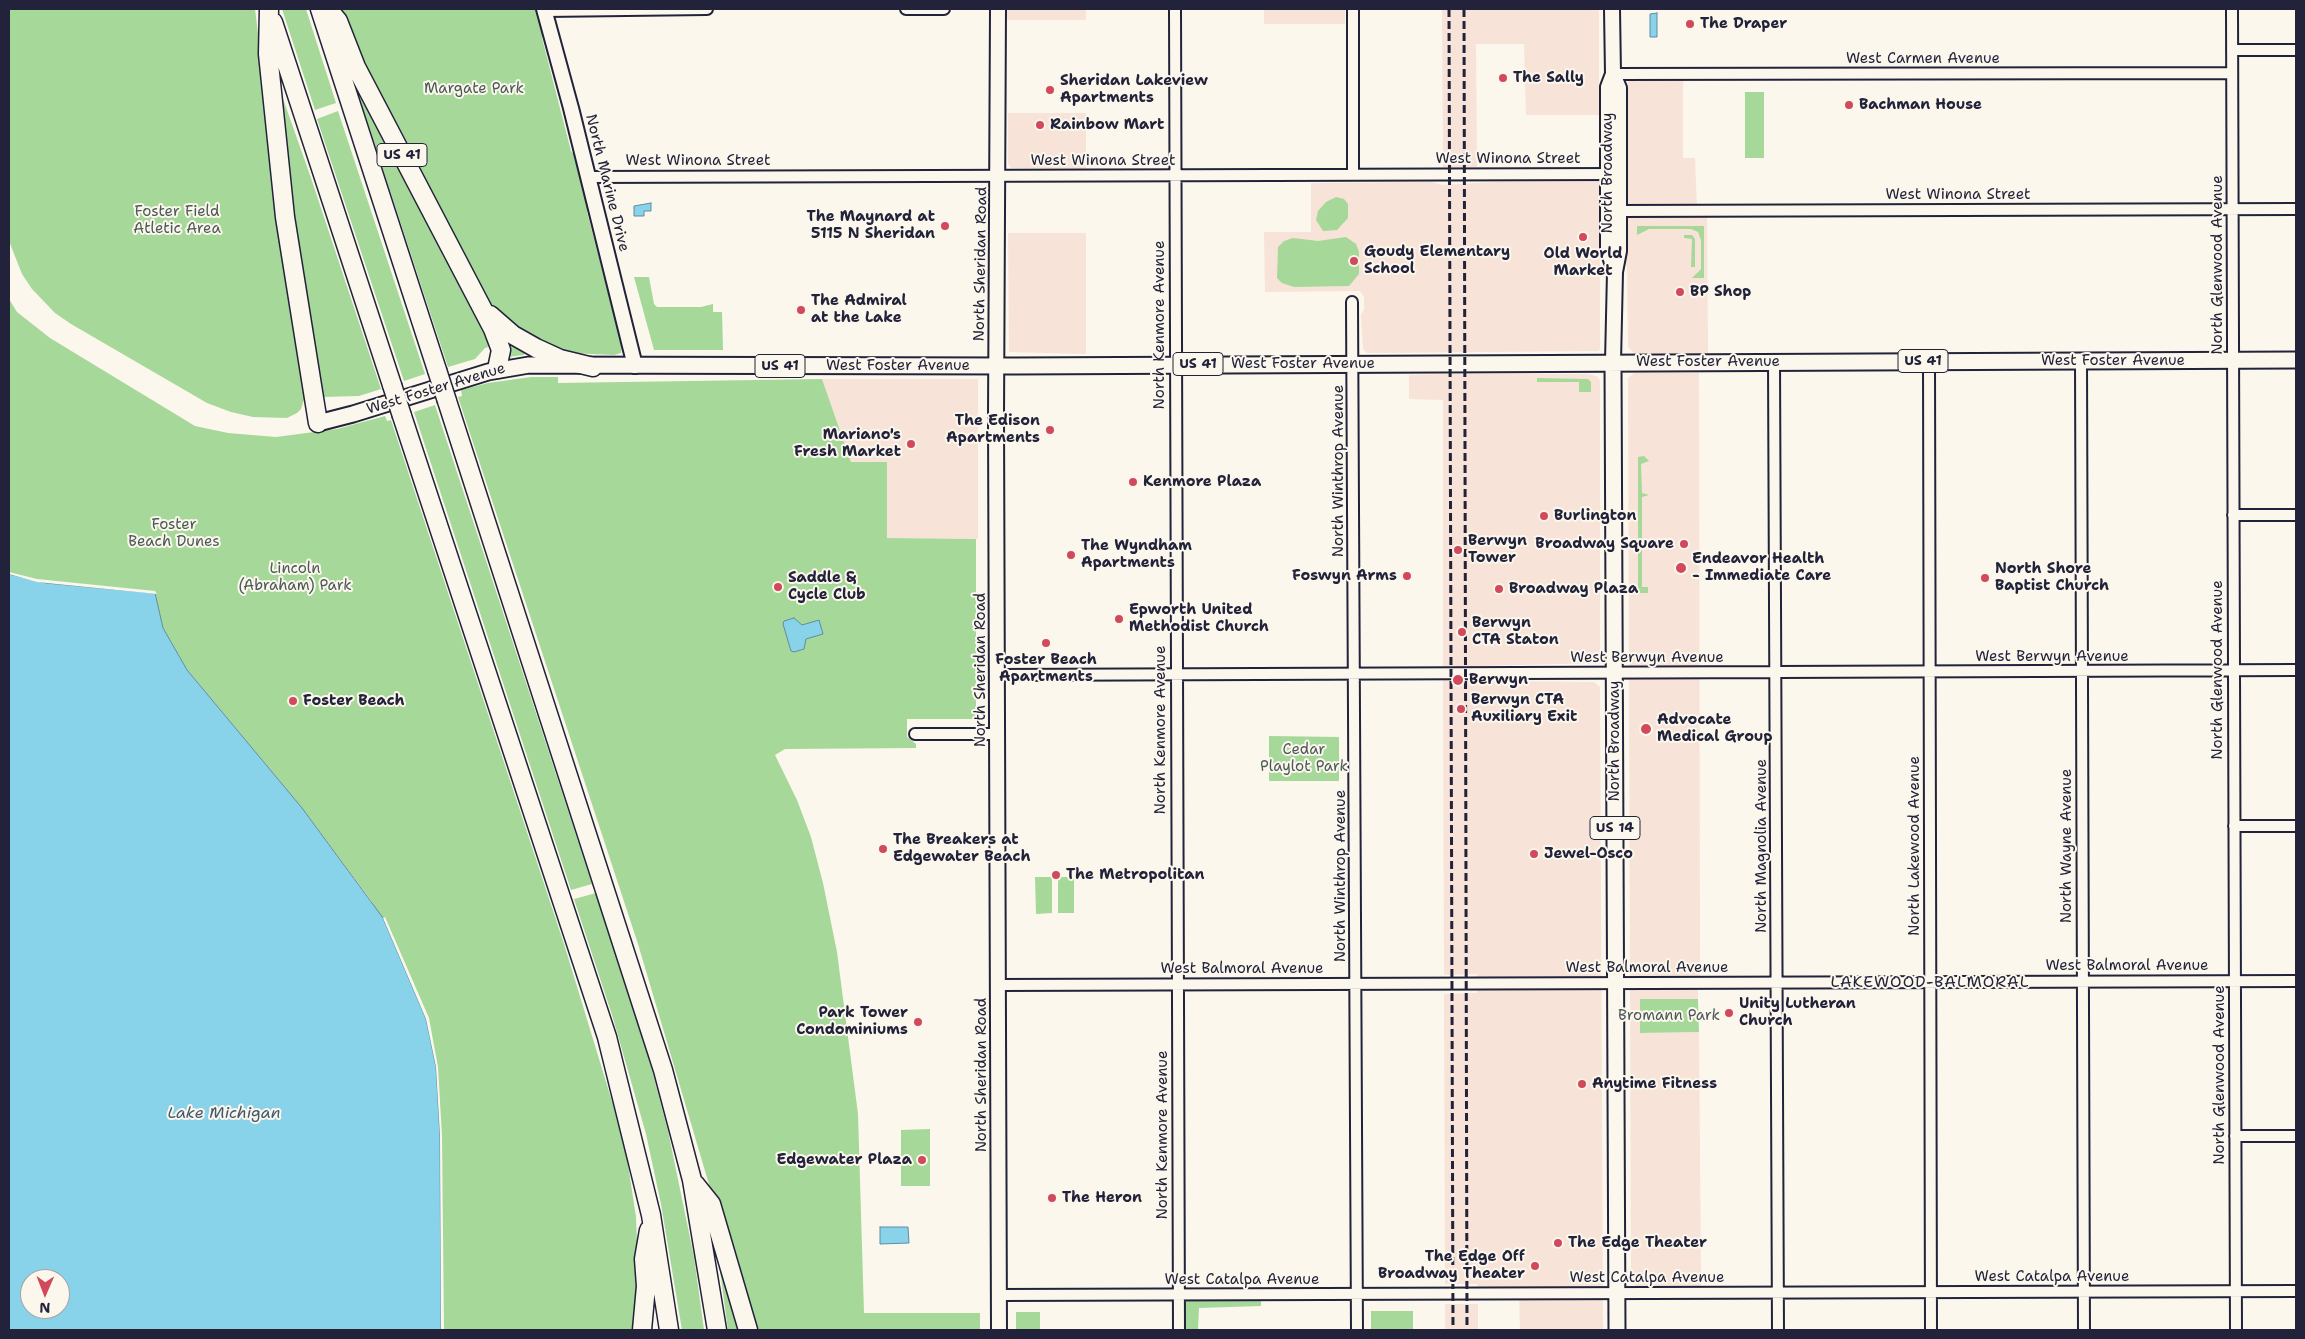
<!DOCTYPE html>
<html>
<head>
<meta charset="utf-8">
<style>
	body { margin:0 }
	#map { position:relative; width:2305px; height:1339px; overflow:hidden; background:#fbf7ec; font-family:"Shantell Sans",sans-serif }
	canvas { display:block }
	.frame { position:absolute; inset:0; border:10px solid #22223b; pointer-events:none }
	.north { position:absolute; left:20px; top:1269px; width:50px; height:50px; box-sizing:border-box; background:#fbf7ec; border:1px solid #a4a2a5; border-radius:50%; rotate:181deg; font-size:14px; font-weight:700; line-height:20px; text-align:center; color:#22223b }
	.north::after { content:''; display:block; margin:auto; width:18px; height:22px; background:#d1495b; clip-path:polygon(50% 0,100% 100%,50% 72%,0 100%) }
</style>
</head>
<body>
<div id="map">
<canvas width="2305" height="1339"></canvas>
<div class="frame"></div>
<div class="north">N</div>
</div>
<script>
const ctx = document.querySelector('canvas').getContext('2d');
ctx.lineJoin = 'round';
function fillPath(path, color) { ctx.fillStyle = color; ctx.fill(path, 'evenodd'); }
const poly = rows => new Path2D(rows.map(r => 'M' + r).join(''));
function trace(path, color, width, dash) { ctx.strokeStyle = color; ctx.lineWidth = width; ctx.lineCap = dash ? 'butt' : 'round'; ctx.setLineDash(dash || []); ctx.stroke(path); }
function write(font, color, halo, rows, align = 'center') {
  ctx.font = font + ' "Shantell Sans",sans-serif'; ctx.lineWidth = 4; ctx.setLineDash([]); ctx.textBaseline = 'middle'; ctx.strokeStyle = halo; ctx.fillStyle = color; for (const [text, x, y, turn = 0] of rows) {
    ctx.save(); ctx.translate(x, y); ctx.rotate((+turn || 0) * Math.PI / 180); ctx.textAlign = isNaN(turn) ? turn : align; if (halo) ctx.strokeText(text, 0, 0); ctx.fillText(text, 0, 0); ctx.restore();
  }
}
const built = poly([
	[1007,9,1086,9,1086,20,1007,20],
	[1264,9,1345,9,1345,24,1264,24],
	[1442,9,1599,9,1599,115,1526,115,1524,44,1476,44,1477,167,1443,168],
	[1628,73,1683,74,1683,158,1695,158,1697,209,1707,209,1708,353,1634,353,1628,347,1627,267,1623,259,1623,139,1627,138],
	[1008,113,1086,113,1086,169,1011,168,1008,163],
	[1600,181,1600,349,1598,351,1367,353,1363,349,1361,315,1364,309,1364,297,1360,291,1265,292,1264,232,1311,232,1311,183,1431,182,1443,185,1494,182],
	[1008,233,1086,233,1086,354,1009,352],
	[1634,373,1699,373,1700,982,1698,982,1698,999,1640,1000,1641,1033,1699,1032,1701,1286,1635,1286,1631,1280,1628,378],
	[1443,374,1589,374,1598,377,1600,381,1600,658,1597,663,1443,667,1443,400,1409,399,1409,375],
	[822,379,978,379,978,539,887,538,851,462],
	[1479,678,1482,681,1594,682,1600,687,1603,1330,1520,1330,1519,1291,1477,1291,1477,1284,1445,1284,1444,994,1477,993,1477,974,1444,975,1443,679],
	[1445,1304,1478,1304,1478,1330,1445,1330]
]);
const green = poly([
	[9,9,255,9,291,299,305,396,301,409,297,413,287,418,253,417,231,412,207,403,71,324,55,313,32,289,22,274,9,241],
	[282,9,306,9,336,103,315,110],
	[339,9,538,9,544,34,542,38,571,151,576,157,589,206,587,212,622,346,621,353,614,355,569,353,534,341,493,310,361,58],
	[350,69,494,345,485,348,475,359,448,367],
	[1745,92,1764,92,1764,158,1745,158],
	[281,93,311,178,381,389,359,396,322,397,300,276],
	[338,111,425,374,404,381,317,119],
	[1336,197,1344,199,1348,204,1348,218,1337,230,1323,231,1316,220,1318,211,1326,202],
	[1637,226,1704,226,1704,278,1692,278,1701,269,1701,240,1698,232,1691,229,1649,229,1637,235],
	[1684,235,1692,235,1695,239,1695,267,1691,267,1692,239,1684,238],
	[1346,237,1356,244,1359,252,1359,274,1349,286,1294,287,1282,283,1277,278,1278,247,1284,241,1293,238,1318,241],
	[634,277,649,277,654,304,657,307,701,307,713,304,713,312,722,312,723,350,654,350],
	[9,299,17,312,50,338,195,426,228,433,276,437,337,429,385,416,387,421,391,420,564,944,614,1108,627,1158,636,1217,638,1269,635,1330,441,1330,440,1154,372,902,302,808,187,670,163,628,155,594,46,583,9,574],
	[511,344,525,352,524,355,508,357,506,346],
	[531,377,558,377,558,383,822,379,851,462,887,462,887,538,976,539,976,719,907,719,907,737,916,744,916,748,785,749,775,755,797,800,811,837,823,883,837,952,858,1114,864,1313,980,1313,980,1330,752,1330,638,944,458,397,462,396,461,390,488,383],
	[1537,378,1588,379,1591,382,1591,392,1579,392,1579,382,1537,382],
	[435,405,592,884,571,890,414,412],
	[1644,456,1649,461,1641,464,1642,493,1649,495,1642,497,1642,541,1649,544,1642,546,1642,587,1648,587,1648,593,1638,593,1638,457],
	[1269,736,1339,737,1339,781,1269,781],
	[1035,877,1052,877,1052,913,1036,914],
	[1058,877,1074,877,1074,913,1058,913],
	[596,893,648,1055,668,1131,694,1257,704,1330,682,1330,661,1204,646,1134,613,1018,574,899],
	[1640,999,1698,999,1699,1032,1640,1033],
	[930,1129,930,1186,901,1186,901,1130],
	[719,1263,720,1263,740,1330,728,1330],
	[1182,1300,1261,1300,1261,1306,1199,1308,1198,1330,1182,1330],
	[1371,1311,1413,1311,1413,1330,1371,1330],
	[1016,1312,1040,1312,1040,1330,1016,1330]
]);
const water = poly([
	[1657,13,1657,37,1650,37,1650,14,1657,13],
	[651,203,651,211,644,211,644,216,634,216,634,206,651,203],
	[9,574,46,583,155,593,163,628,187,670,302,808,383,918,426,1019,436,1067,440,1136,441,1330,9,1330,9,574],
	[30,1279,60,1279,60,1309,30,1309,30,1279],
	[794,618,802,625,819,620,823,634,806,639,804,649,794,652,791,651,783,624,784,621,794,618],
	[880,1227,908,1227,909,1243,880,1244,880,1227]
]);
const pier = poly([
	[9,572,37,579,155,591,157,594,37,582,9,574],
	[385,917,429,1018,438,1067,442,1136,444,1330,441,1330,440,1136,436,1067,426,1019,383,918]
]);
const street = poly([
	[906,9,944,9],
	[1175,9,1179,1330],
	[1353,9,1353,175],
	[2232,9,2236,1330],
	[545,11,707,9],
	[2232,50,2296,50],
	[1613,74,2232,73],
	[587,177,1614,174],
	[1619,211,2296,209],
	[1352,302,1357,1330],
	[1929,361,1931,1330],
	[2081,361,2084,1330],
	[1774,362,1778,1330],
	[2233,515,2296,515],
	[998,675,2296,670],
	[915,734,998,734],
	[2234,826,2296,826],
	[998,985,2296,981],
	[2235,1136,2296,1136],
	[999,1295,2296,1291]
]);
const secondary = poly([
	[544,9,571,108,635,366],
	[998,9,996,417,999,1330],
	[1612,9,1613,74,1619,88,1619,251,1615,272,1613,362],
	[1613,74,1608,87,1608,250,1614,269]
]);
const primary = poly([
	[1613,362,1617,1330],
	[318,423,353,414,488,372,529,365,1014,366,2296,360]
]);
const highway = poly([
	[269,9,268,54,285,217,318,423],
	[320,9,437,370],
	[328,9,338,21,356,67,493,329,501,350,497,369],
	[273,22,392,385],
	[490,315,513,335,536,348,560,359,593,367],
	[447,401,663,1070,692,1180,717,1330],
	[402,416,607,1037,651,1215,669,1330],
	[695,1184,711,1204,748,1330],
	[642,1330,646,1286,644,1259,649,1230]
]);
const rail = poly([
	[1449,9,1453,1330],
	[1464,9,1467,1330]
]);
const highwayBridge = poly([
	[437,370,447,401],
	[392,385,402,416]
]);
const markers = [
	[1690,24,5,"#d1495b"],
	[1503,78,5,"#d1495b"],
	[1050,90,5,"#d1495b"],
	[1849,105,5,"#d1495b"],
	[1040,125,5,"#d1495b"],
	[945,226,5,"#d1495b"],
	[1583,237,5,"#d1495b"],
	[1354,261,5,"#d1495b"],
	[1680,292,5,"#d1495b"],
	[801,310,5,"#d1495b"],
	[1050,430,5,"#d1495b"],
	[911,444,5,"#d1495b"],
	[1133,482,5,"#d1495b"],
	[1544,516,5,"#d1495b"],
	[1684,544,5,"#d1495b"],
	[1458,550,5,"#d1495b"],
	[1071,555,5,"#d1495b"],
	[1681,568,6,"#d1495b"],
	[1407,576,5,"#d1495b"],
	[1985,578,5,"#d1495b"],
	[778,587,5,"#d1495b"],
	[1499,589,5,"#d1495b"],
	[1119,619,5,"#d1495b"],
	[1462,632,5,"#d1495b"],
	[1046,643,5,"#d1495b"],
	[1458,680,6,"#d1495b"],
	[293,701,5,"#d1495b"],
	[1461,709,5,"#d1495b"],
	[1646,729,6,"#d1495b"],
	[883,849,5,"#d1495b"],
	[1534,854,5,"#d1495b"],
	[1056,875,5,"#d1495b"],
	[1729,1013,5,"#d1495b"],
	[918,1022,5,"#d1495b"],
	[1582,1084,5,"#d1495b"],
	[922,1160,5,"#d1495b"],
	[1052,1198,5,"#d1495b"],
	[1558,1243,5,"#d1495b"],
	[1535,1266,5,"#d1495b"]
];
const shields = [
	[402,155,50],
	[1923,361,50],
	[1198,364,50],
	[780,366,50],
	[1615,828,50]
];
const shieldNames = [
	["US 41",402,155],
	["US 41",1923,361],
	["US 41",1198,364],
	["US 41",780,366],
	["US 14",1615,828]
];
const poiNames = [
	["The Draper",1700,24],
	["The Sally",1513,78],
	["Sheridan Lakeview",1060,81],
	["Apartments",1060,98],
	["Bachman House",1859,105],
	["Rainbow Mart",1050,125],
	["The Maynard at",935,217,"right"],
	["5115 N Sheridan",935,234,"right"],
	["Goudy Elementary",1364,252],
	["School",1364,269],
	["Old World",1583,254,"center"],
	["Market",1583,271,"center"],
	["BP Shop",1690,292],
	["The Admiral",811,301],
	["at the Lake",811,318],
	["The Edison",1040,421,"right"],
	["Apartments",1040,438,"right"],
	["Mariano's",901,435,"right"],
	["Fresh Market",901,452,"right"],
	["Kenmore Plaza",1143,482],
	["Burlington",1554,516],
	["Berwyn",1468,541],
	["Tower",1468,558],
	["Broadway Square",1674,544,"right"],
	["The Wyndham",1081,546],
	["Apartments",1081,563],
	["Endeavor Health",1692,559],
	["- Immediate Care",1692,576],
	["North Shore",1995,569],
	["Baptist Church",1995,586],
	["Foswyn Arms",1397,576,"right"],
	["Saddle &",788,578],
	["Cycle Club",788,595],
	["Broadway Plaza",1509,589],
	["Epworth United",1129,610],
	["Methodist Church",1129,627],
	["Berwyn",1472,623],
	["CTA Staton",1472,640],
	["Foster Beach",1046,660,"center"],
	["Apartments",1046,677,"center"],
	["Berwyn",1469,680],
	["Berwyn CTA",1471,700],
	["Auxiliary Exit",1471,717],
	["Foster Beach",303,701],
	["Advocate",1657,720],
	["Medical Group",1657,737],
	["The Breakers at",893,840],
	["Edgewater Beach",893,857],
	["Jewel-Osco",1544,854],
	["The Metropolitan",1066,875],
	["Unity Lutheran",1739,1004],
	["Church",1739,1021],
	["Park Tower",908,1013,"right"],
	["Condominiums",908,1030,"right"],
	["Anytime Fitness",1592,1084],
	["Edgewater Plaza",912,1160,"right"],
	["The Heron",1062,1198],
	["The Edge Theater",1568,1243],
	["The Edge Off",1525,1257,"right"],
	["Broadway Theater",1525,1274,"right"]
];
const streetNames = [
	["West Carmen Avenue",1923,59],
	["West Winona Street",1508,159],
	["West Winona Street",698,161],
	["West Winona Street",1103,161],
	["North Broadway",1608,173,-90],
	["North Marine Drive",607,183,76],
	["West Winona Street",1958,195],
	["North Sheridan Road",981,264,-89],
	["North Glenwood Avenue",2218,265,-90],
	["North Kenmore Avenue",1160,325,-90],
	["West Foster Avenue",2113,361],
	["West Foster Avenue",1708,362],
	["West Foster Avenue",1303,364],
	["West Foster Avenue",898,366],
	["West Foster Avenue",436,389,-17],
	["North Winthrop Avenue",1339,471,-90],
	["West Berwyn Avenue",2052,657],
	["West Berwyn Avenue",1647,658],
	["North Sheridan Road",981,670,-90],
	["North Glenwood Avenue",2218,670,-90],
	["North Kenmore Avenue",1161,730,-90],
	["North Broadway",1615,741,-90],
	["North Magnolia Avenue",1762,846,-90],
	["North Lakewood Avenue",1915,846,-90],
	["North Wayne Avenue",2067,846,-90],
	["North Winthrop Avenue",1341,876,-90],
	["West Balmoral Avenue",2127,966],
	["West Balmoral Avenue",1647,968],
	["West Balmoral Avenue",1242,969],
	["North Sheridan Road",982,1075,-90],
	["North Glenwood Avenue",2220,1075,-90],
	["North Kenmore Avenue",1163,1135,-90],
	["West Catalpa Avenue",2052,1277],
	["West Catalpa Avenue",1647,1278],
	["West Catalpa Avenue",1242,1280]
];
const parkNames = [
	["Margate Park",474,89],
	["Foster Field",177,212],
	["Atletic Area",177,229],
	["Foster",174,525],
	["Beach Dunes",174,542],
	["Lincoln",295,569],
	["(Abraham) Park",295,586],
	["Cedar",1304,750],
	["Playlot Park",1304,767],
	["Bromann Park",1669,1016]
];
const neighbourhoodNames = [
	["LAKEWOOD-BALMORAL",1930,983]
];
const waterNames = [
	["Lake Michigan",224,1114]
];
fillPath(built, '#f7e3d7');
fillPath(green, '#a6d89a');
fillPath(water, '#88d3e9');
trace(water, '#5f8ca3', 1);
fillPath(pier, '#fbf7ec');
trace(street, '#22223b', 14);
trace(secondary, '#22223b', 18);
trace(primary, '#22223b', 19);
trace(highway, '#22223b', 21);
trace(street, '#fbf7ec', 10);
trace(secondary, '#fbf7ec', 14);
trace(primary, '#fbf7ec', 15);
trace(highway, '#fbf7ec', 18);
trace(rail, '#22223b', 3, [8, 4]);
trace(highwayBridge, '#22223b', 21, []);
trace(highwayBridge, '#fbf7ec', 18);
for (const [x, y, r, color] of markers) { const dot = new Path2D(); dot.arc(x, y, r, 0, 2 * Math.PI); ctx.fillStyle = color; ctx.fill(dot); trace(dot, '#fbf7ec', 2); }
for (const [x, y, w] of shields) { const box = new Path2D(); box.roundRect(x - w / 2, y - 11.5, w, 23, 4); ctx.fillStyle = '#fbf7ec'; ctx.fill(box); trace(box, '#22223b', 1); }
write('bold 14px', '#22223b', null, shieldNames);
write('bold 15px', '#22223b', '#fbf7ec', poiNames, 'left');
write('15px', '#22223b', '#fbf7ec', streetNames);
write('15px', '#4a5958', '#fbf7ec', parkNames);
ctx.letterSpacing = '1px';
write('16px', '#22223b', '#fbf7ec', neighbourhoodNames);
ctx.letterSpacing = '0px';
write('italic 16px', '#41576f', '#fbf7ec', waterNames);
</script>
</body>
</html>
